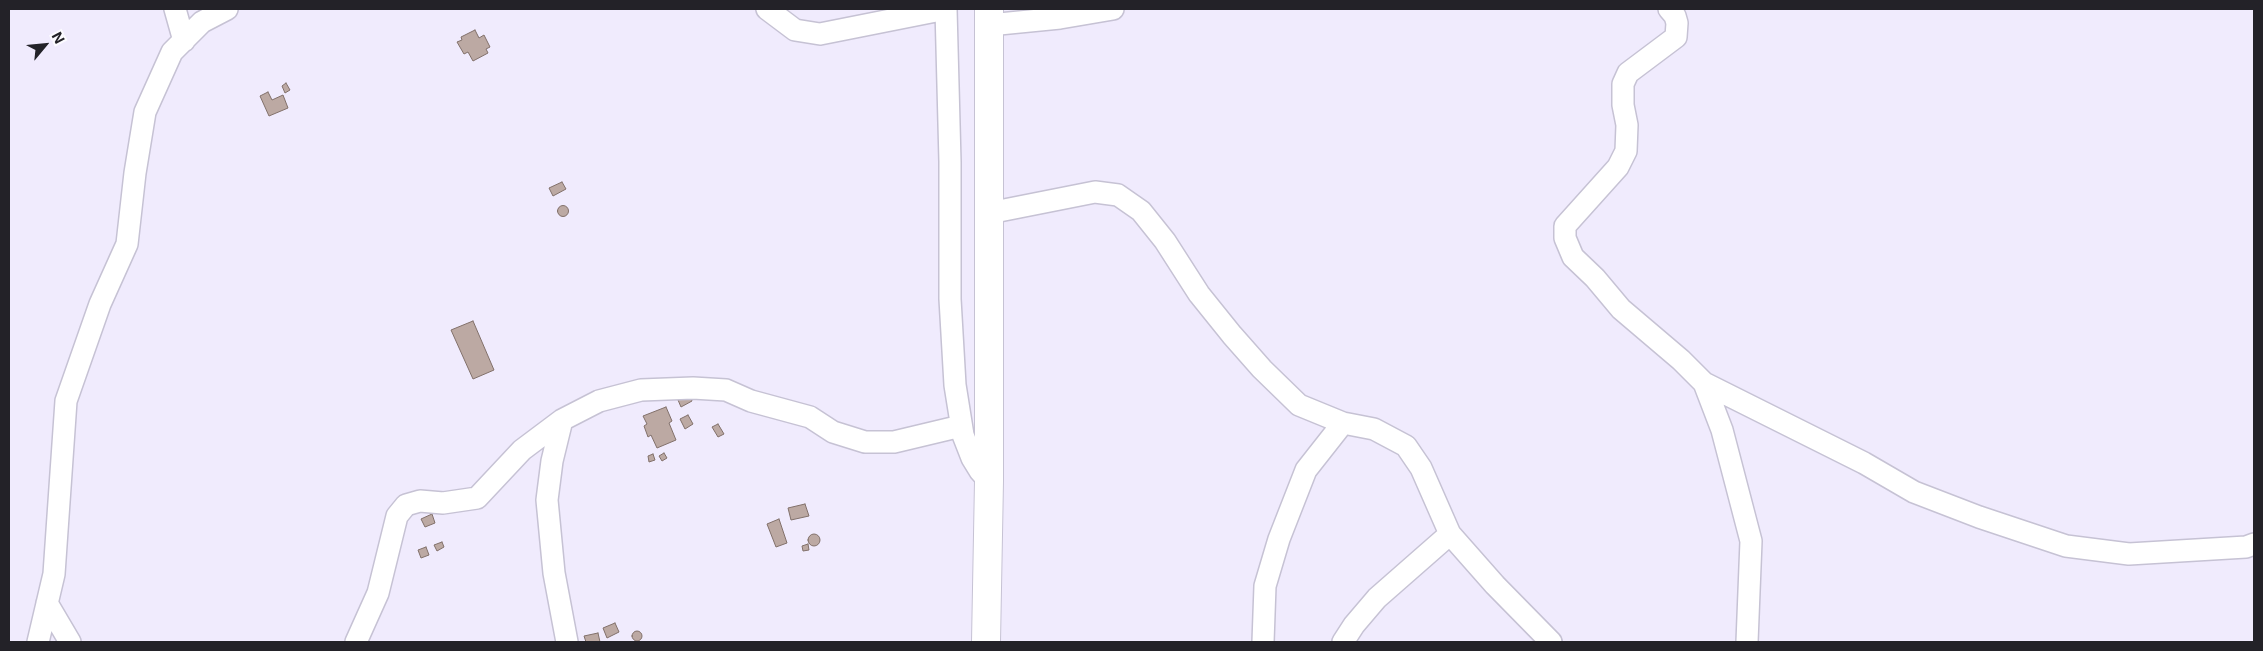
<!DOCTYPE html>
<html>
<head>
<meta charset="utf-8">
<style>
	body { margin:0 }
	#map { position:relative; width:2263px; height:651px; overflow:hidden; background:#f0ebfd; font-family:Inter,sans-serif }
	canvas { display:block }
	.frame { position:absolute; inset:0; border:10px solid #232228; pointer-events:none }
	.north { position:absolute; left:20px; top:20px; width:50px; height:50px; -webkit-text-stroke:4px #fcfbff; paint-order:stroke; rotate:62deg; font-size:14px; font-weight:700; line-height:20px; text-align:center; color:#232228 }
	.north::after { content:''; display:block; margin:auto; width:18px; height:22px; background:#232228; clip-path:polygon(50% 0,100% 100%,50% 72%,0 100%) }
</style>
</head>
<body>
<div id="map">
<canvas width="2263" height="651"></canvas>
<div class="frame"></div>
<div class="north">N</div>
</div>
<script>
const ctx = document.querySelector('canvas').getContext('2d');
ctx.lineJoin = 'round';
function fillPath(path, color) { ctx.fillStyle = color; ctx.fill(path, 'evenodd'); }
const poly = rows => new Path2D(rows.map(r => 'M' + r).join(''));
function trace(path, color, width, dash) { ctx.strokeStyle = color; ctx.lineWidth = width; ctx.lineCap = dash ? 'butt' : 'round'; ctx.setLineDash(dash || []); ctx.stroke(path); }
const building = poly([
	[475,30,479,38,484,35,490,47,486,49,488,53,473,61,468,52,464,54,457,42,462,40,461,37,475,30],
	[286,83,290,90,285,93,282,86,286,83],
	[268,92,272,100,283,95,288,108,269,116,260,96,268,92],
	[562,182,566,189,553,196,549,188,562,182],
	'557.5 211a5.5 5.5 0 1 1 11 0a5.5 5.5 0 1 1-11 0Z',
	[473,321,494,370,473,379,451,330,473,321],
	[690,395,692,401,681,407,678,400,690,395],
	[666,407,672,421,669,423,676,440,657,448,651,435,648,437,644,426,647,424,643,416,666,407],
	[688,415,693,424,685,429,680,419,688,415],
	[718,424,724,434,718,437,712,427,718,424],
	[664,453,667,458,662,461,659,456,664,453],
	[653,454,655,460,649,462,648,456,653,454],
	[805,504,809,516,791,520,788,508,805,504],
	[432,514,435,523,425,527,421,519,432,514],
	[779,519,787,543,776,547,767,524,779,519],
	'808 540a6 6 0 1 1 12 0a6 6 0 1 1-12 0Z',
	[442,542,444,547,437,551,434,545,442,542],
	[808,544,809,550,803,551,802,546,808,544],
	[426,547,429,555,421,558,418,550,426,547],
	[615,623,619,632,607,638,603,628,615,623],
	'632 636a5 5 0 1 1 10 0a5 5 0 1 1-10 0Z',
	[598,633,600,642,586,642,584,636,598,633]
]);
const minor = poly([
	[175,9,184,41],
	[767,9,795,30,820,34,946,9],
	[946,9,950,162,950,299,955,385,963,435,972,458,980,471,989,481],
	[1669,9,1675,16,1677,23,1676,37,1628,73,1623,84,1623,105,1627,125,1626,151,1618,167,1565,226,1565,238,1573,257,1595,278,1621,309,1681,360,1704,383,1722,430,1751,541,1747,642],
	[989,25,1060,18,1113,9],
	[989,213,1095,192,1118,195,1141,211,1165,241,1199,294,1232,335,1262,369,1299,405,1343,423,1374,429,1406,446,1421,468,1450,534,1495,585,1551,642],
	[1704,383,1864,463,1914,492,1979,517,2066,546,2129,554,2246,547,2254,544],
	[562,420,552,461,547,500,554,573,567,642],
	[47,603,70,642],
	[38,642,54,574,66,401,100,304,127,244,135,173,145,112,172,52,202,22,227,9],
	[356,642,378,593,397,516,406,505,420,501,443,503,477,498,522,450,562,420,599,401,641,390,693,388,726,390,751,401,810,417,833,432,865,442,894,442,961,426],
	[1263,642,1265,586,1279,539,1306,470,1343,423],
	[1343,642,1354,625,1377,598,1450,534]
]);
const major = poly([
	[986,642,989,481,989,9]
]);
fillPath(building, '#bca9a3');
trace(building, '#81706a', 1);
trace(minor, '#c6c2d4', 24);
trace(major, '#c6c2d4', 30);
trace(minor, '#fff', 21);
trace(major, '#fff', 28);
</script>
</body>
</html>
